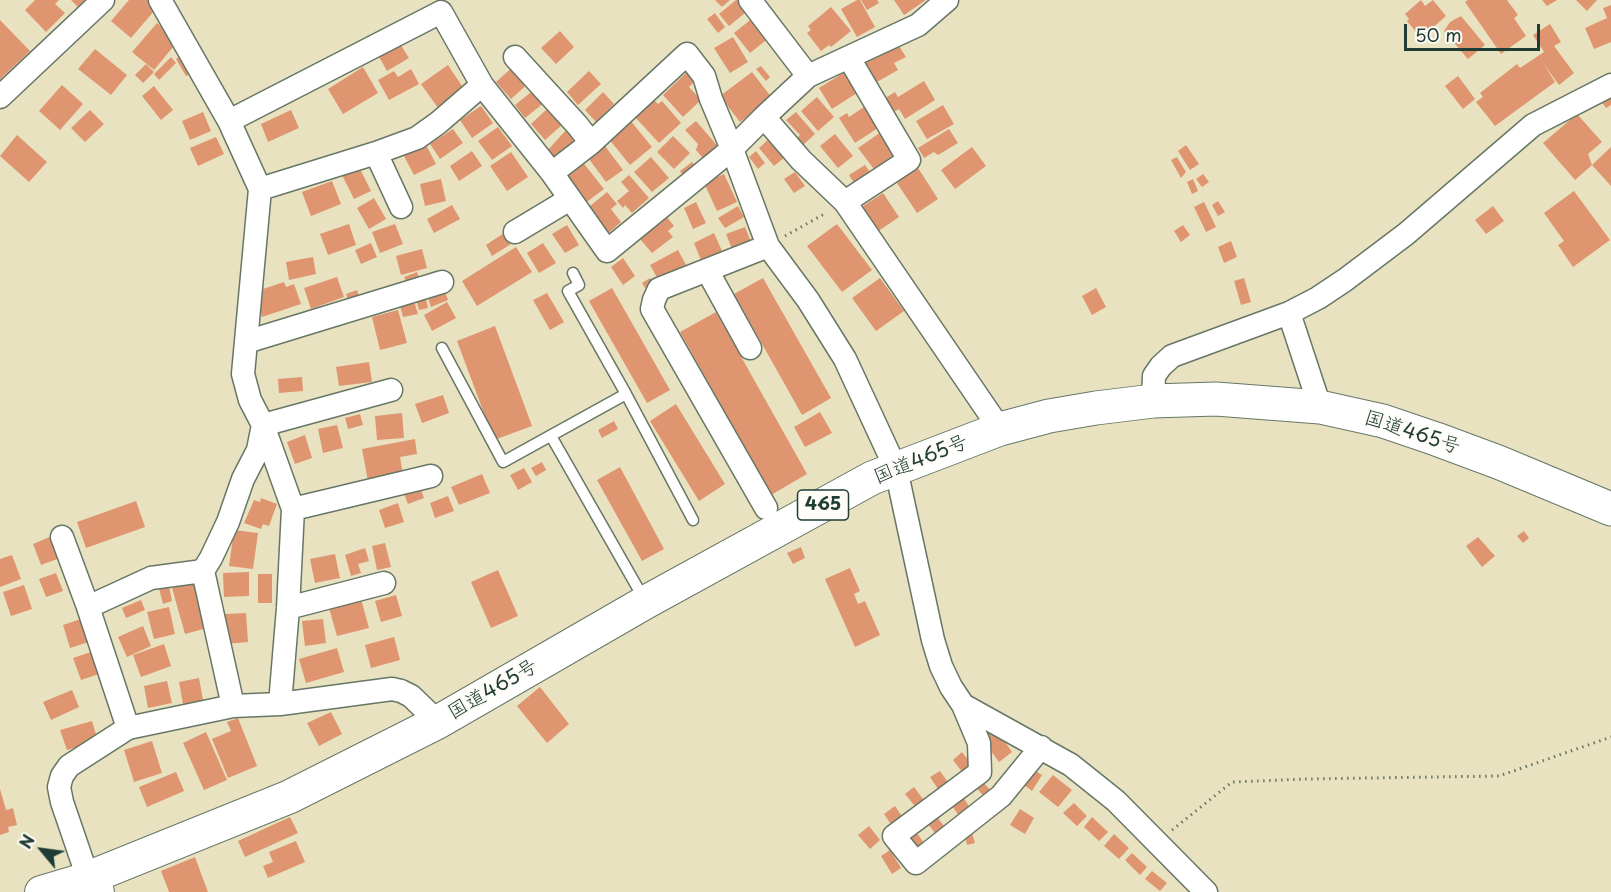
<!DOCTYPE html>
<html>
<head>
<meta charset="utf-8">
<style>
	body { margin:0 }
	#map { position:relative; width:1611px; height:892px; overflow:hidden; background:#e9e2c0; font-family:"Playpen Sans",sans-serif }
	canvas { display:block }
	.north { position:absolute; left:12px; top:820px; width:60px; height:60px; -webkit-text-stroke:4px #fdfcf7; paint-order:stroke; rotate:299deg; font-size:16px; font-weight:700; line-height:24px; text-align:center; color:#1f3d34 }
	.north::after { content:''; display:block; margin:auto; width:21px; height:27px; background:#1f3d34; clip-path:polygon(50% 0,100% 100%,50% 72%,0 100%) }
	.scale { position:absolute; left:1404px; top:24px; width:136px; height:27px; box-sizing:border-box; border:3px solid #1f3d34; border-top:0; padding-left:8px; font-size:18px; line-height:21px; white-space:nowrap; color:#1f3d34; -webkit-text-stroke:4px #fdfcf7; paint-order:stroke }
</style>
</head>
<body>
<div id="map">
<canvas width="1611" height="892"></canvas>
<div class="north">N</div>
<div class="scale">50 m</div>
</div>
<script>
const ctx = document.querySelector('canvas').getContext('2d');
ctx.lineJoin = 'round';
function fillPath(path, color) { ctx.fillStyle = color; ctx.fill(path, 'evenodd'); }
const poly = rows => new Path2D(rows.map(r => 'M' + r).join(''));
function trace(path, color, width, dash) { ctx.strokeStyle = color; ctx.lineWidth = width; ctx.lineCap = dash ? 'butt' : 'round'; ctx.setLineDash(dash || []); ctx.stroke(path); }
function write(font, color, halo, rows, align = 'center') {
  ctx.font = font + ' "Playpen Sans","Klee One",sans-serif'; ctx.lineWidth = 4.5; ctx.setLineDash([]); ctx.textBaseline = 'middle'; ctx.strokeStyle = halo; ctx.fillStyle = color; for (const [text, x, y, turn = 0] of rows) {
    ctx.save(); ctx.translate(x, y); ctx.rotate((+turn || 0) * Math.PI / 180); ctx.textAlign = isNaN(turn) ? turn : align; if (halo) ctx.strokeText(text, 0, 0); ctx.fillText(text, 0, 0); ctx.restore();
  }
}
const building = poly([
	[35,0,59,0,55,4,65,13,46,32,25,10],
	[71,0,85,0,78,7],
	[129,0,156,0,160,4,131,38,111,21],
	[715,0,730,0,722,7],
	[736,0,742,0,750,9,729,26,719,14],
	[857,0,860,0,875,27,857,37,841,9],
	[861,0,877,0,879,3,867,10],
	[894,0,926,0,904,15],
	[1421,0,1425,6,1433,0,1446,16,1421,38,1407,21,1409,19,1405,14],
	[1468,0,1507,0,1518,15,1514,18,1526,36,1501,54,1465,2],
	[1542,0,1557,0,1547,6],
	[1576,0,1597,0,1587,11],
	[1611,5,1611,42,1594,49,1585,28,1607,18,1603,8],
	[831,7,851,31,831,47,829,45,821,51,807,33,811,30,808,26],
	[715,13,725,27,718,33,707,19],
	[1461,16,1485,45,1468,59,1444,31,1450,22],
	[754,17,770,37,750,53,734,33],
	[0,20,30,51,0,79],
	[157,23,178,41,154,70,132,52],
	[1550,24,1561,42,1554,46,1574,73,1559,85,1543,63,1555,82,1495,126,1476,102,1483,97,1480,93,1517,64,1520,68,1544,52,1533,35],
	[560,31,574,47,556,64,541,48],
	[733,37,748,62,730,73,714,48],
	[399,42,409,58,387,71,378,55],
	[899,46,906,57,894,63,898,70,875,83,863,61,888,48,889,51],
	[95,49,127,75,111,95,78,69],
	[185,54,195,71,186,76,176,59],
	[171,57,176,63,159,80,154,74],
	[146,64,154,72,143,83,135,75],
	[516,64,531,81,511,99,496,82],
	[448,65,464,89,438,108,421,84],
	[761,66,770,77,766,81,756,69],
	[363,67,378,93,343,114,328,89],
	[411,69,419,84,389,100,378,80,394,71,398,77],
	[589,71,601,84,578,105,567,92],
	[687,72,696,80,689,87,701,100,683,117,663,95],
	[752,72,772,98,740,122,720,96],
	[845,72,857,93,832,109,819,88],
	[1458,76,1475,99,1463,109,1445,86],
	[924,81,935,100,905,119,899,109,890,114,882,100,895,92,898,97],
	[62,85,83,104,60,130,39,111],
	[154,86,173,110,161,120,142,96],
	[535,89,545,102,525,118,515,105],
	[603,92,614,104,596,122,585,110],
	[1611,92,1611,105,1606,108,1600,99],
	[817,97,834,117,818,131,801,111],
	[654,100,658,104,662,101,681,123,659,143,635,117],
	[870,103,884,124,855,143,839,118,847,113,849,117],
	[943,105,954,124,927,139,916,121],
	[481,106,493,123,472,138,460,120],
	[548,108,563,124,545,140,531,124],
	[90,110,104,124,85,142,71,128],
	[291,110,299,128,268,142,261,124],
	[203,112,211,131,190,140,182,121],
	[796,112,815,134,802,146,796,139,800,135,786,120],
	[1577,114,1602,142,1588,154,1592,165,1575,180,1543,143],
	[630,120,652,147,630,165,608,138],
	[696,121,721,150,707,163,696,150,698,144,685,130],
	[498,127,512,146,492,160,478,141],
	[453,129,463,143,440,159,430,144],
	[567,129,576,138,556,161,546,152],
	[949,129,958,143,938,155,934,152,924,158,918,148],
	[884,130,899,151,874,169,858,148],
	[835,134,853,156,838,168,820,146],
	[17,135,47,162,29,182,0,156],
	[673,136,690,153,674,169,657,152],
	[216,137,224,154,198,166,190,148],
	[770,138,785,157,774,166,759,148],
	[602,142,623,170,606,182,586,155],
	[426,145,436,164,414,175,404,156],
	[1186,145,1199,164,1190,170,1178,151],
	[972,147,986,166,955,189,941,170],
	[1611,147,1611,186,1592,165],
	[472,151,482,166,459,181,450,166],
	[756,151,765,163,758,169,749,157],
	[511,152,528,177,507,191,490,166],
	[651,157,669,178,652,192,634,172],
	[1177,157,1186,172,1181,178,1171,160],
	[581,160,604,189,584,204,562,176],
	[692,162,697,169,685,178,680,171],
	[865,165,872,175,856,186,849,175],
	[359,167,371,191,354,199,342,175],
	[918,168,938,199,917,213,897,183],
	[795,172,805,186,794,193,784,179],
	[724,174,737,202,717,211,704,183],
	[1203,174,1209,182,1202,187,1196,179],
	[629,175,649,198,632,213,625,205,623,208,617,201,629,191,621,182],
	[441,179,446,201,425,206,420,184],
	[1193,179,1198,191,1192,194,1187,182],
	[332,181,341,204,311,216,302,192],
	[1574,191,1610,240,1573,267,1558,245,1564,241,1544,213],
	[607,192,617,204,611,209,621,222,605,236,584,211],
	[883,193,899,217,877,232,860,208],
	[374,198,386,219,369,229,357,208],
	[1218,201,1225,212,1218,216,1212,205],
	[696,202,706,223,693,229,684,208],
	[1204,202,1216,227,1206,232,1194,207],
	[452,205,460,219,434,233,427,219],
	[738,206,744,217,725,228,718,218],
	[1493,206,1504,221,1486,234,1475,220],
	[667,217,674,226,668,231,673,237,652,253,640,239],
	[349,224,356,245,328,255,320,234],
	[395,224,403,244,380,253,372,232],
	[837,224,872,270,842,292,807,246],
	[567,225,579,245,565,253,552,234],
	[1183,225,1190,235,1181,242,1174,231],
	[745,227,751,242,732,249,726,234],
	[504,233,511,244,492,256,486,245],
	[714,233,722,251,701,260,694,243],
	[1231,241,1237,257,1224,263,1218,247],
	[371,243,377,257,361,264,355,250],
	[543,243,556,263,539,273,527,253],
	[516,247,532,272,477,306,462,281],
	[422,249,427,268,401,275,396,256],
	[678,250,687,267,659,281,650,265],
	[313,257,316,274,289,280,286,262],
	[623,258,635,276,623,285,611,267],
	[417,272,421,283,409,288,404,277],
	[337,277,344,297,311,309,304,288],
	[650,278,653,283,645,288,642,283],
	[763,278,831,398,802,415,734,294],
	[880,278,904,311,876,331,852,298],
	[1244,278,1251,302,1241,305,1234,281],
	[284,282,286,287,294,284,301,304,262,317,254,292],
	[612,288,670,390,647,403,589,301],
	[1096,288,1106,307,1092,315,1082,296],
	[444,289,448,300,431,307,427,295],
	[357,290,361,302,350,306,346,294],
	[547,293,564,322,550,330,533,300],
	[425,294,428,308,419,310,415,296],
	[413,298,418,314,403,317,399,302],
	[447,302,456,318,432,331,424,315],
	[398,310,407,343,380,350,372,317],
	[716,312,807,474,771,495,680,332],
	[495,326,532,426,494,440,457,341],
	[369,362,372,382,339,386,336,367],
	[302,377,303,391,279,393,278,379],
	[443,395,449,413,422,423,415,404],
	[676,404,725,484,699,501,650,421],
	[820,412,832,433,805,447,794,427],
	[402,413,404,438,377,440,375,416],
	[360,414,363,425,348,429,345,418],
	[614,421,618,429,602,438,598,430],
	[337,425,343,448,323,453,318,429],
	[305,435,312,458,295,464,287,442],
	[415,439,417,454,400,457,403,475,368,481,362,449],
	[542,462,546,470,536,476,531,468],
	[620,467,664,549,642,561,597,480],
	[524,468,532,482,518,490,510,475],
	[482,474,490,493,459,505,451,487],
	[419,484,424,498,408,504,403,491],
	[448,496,454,511,435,518,430,503],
	[261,498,277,504,269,526,263,524,261,529,244,523,254,500,260,502],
	[136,501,145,527,86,548,77,522],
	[398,503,404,522,385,528,379,510],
	[234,530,258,533,253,569,229,566],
	[1524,531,1529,538,1523,543,1517,536],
	[52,536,60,558,41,565,33,544],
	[1478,537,1495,556,1482,567,1466,546],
	[385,543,391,567,377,570,372,546],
	[801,547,805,558,793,564,787,553],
	[365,548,369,561,358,564,361,573,351,576,345,555],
	[335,554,340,578,315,583,310,559],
	[12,555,21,579,0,587,0,559],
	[850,568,860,591,854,594,858,604,865,601,880,635,855,647,825,579],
	[498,570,518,616,491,628,471,582],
	[249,572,249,596,224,597,223,573],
	[56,573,63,591,46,597,39,579],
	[258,574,272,574,272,603,258,603],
	[193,582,207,628,185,634,172,588],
	[24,585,32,609,11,616,3,592],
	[169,586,172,601,163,604,159,588],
	[396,595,402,616,381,622,375,601],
	[361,599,369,628,337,636,329,608],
	[141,600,145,610,126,618,122,608],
	[169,607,175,634,154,639,147,612],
	[246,613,248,642,226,644,225,614],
	[84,618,92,641,70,648,63,625],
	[323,619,326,643,305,646,302,621],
	[143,626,151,646,127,657,118,637],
	[394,637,400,660,371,668,365,645],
	[164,644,171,666,141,677,133,655],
	[337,648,344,672,306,683,299,659],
	[91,652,99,674,81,680,73,658],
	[199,678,203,700,183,704,179,682],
	[167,681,172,703,148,708,144,686],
	[540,687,569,724,547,743,517,706],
	[72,690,79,707,51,720,43,702],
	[331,712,342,734,319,746,307,723],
	[238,718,257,766,228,778,212,739,231,731,227,722],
	[92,721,98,741,67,750,60,730],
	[996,729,1012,752,999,762,982,739],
	[206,732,227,780,204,790,183,743],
	[152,741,162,773,134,782,124,750],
	[962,752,973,766,963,773,953,760],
	[1034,770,1042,775,1032,791,1024,785],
	[940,771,950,785,940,792,930,777],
	[176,772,184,791,147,807,139,787],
	[1053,775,1072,790,1058,807,1039,792],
	[983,782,992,792,985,798,976,787],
	[914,787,926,803,918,810,905,794],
	[0,789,6,810,13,808,17,825,8,827,9,832,0,835],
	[963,797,970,808,959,816,951,804],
	[1074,803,1087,816,1077,826,1063,813],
	[895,806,905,821,894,829,884,814],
	[1020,809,1034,818,1025,834,1010,825],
	[290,817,298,833,245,857,238,841],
	[937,817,947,830,938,837,928,824],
	[1092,817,1108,832,1099,841,1084,827],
	[869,826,880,840,870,849,858,835],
	[917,833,926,846,916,853,906,840],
	[972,833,975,843,967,845,965,835],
	[1114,834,1129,848,1119,859,1104,846],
	[296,841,305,862,268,878,263,866,273,862,269,852],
	[890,850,901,868,892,874,881,856],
	[1132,853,1147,867,1140,875,1125,860],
	[195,857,208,892,169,892,161,871],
	[1152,871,1167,883,1160,891,1145,879]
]);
const path = poly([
	[785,236,826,213],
	[1172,830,1232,782,1307,779,1499,776,1611,737]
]);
const service = poly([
	[573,273,579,285,568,291,626,394,693,520],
	[442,348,503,462,626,394],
	[551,436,644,599]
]);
const minor = poly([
	[160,0,229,121,260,189,243,374,250,400,263,425,293,509,288,608,280,704],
	[750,0,808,76],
	[515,57,578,126,591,143],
	[0,97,103,0],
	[764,117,801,160,845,202,1000,429],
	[229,121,441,12,482,85,552,173,607,251,732,149,764,117,808,76,918,25,947,0],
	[376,153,401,207],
	[552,173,591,143,687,54,704,76,711,99,732,149,768,246,808,300,845,359,896,469,933,640,941,666,951,687,963,705,1071,765,1116,801,1206,892],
	[260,189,376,153,417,138,438,123,482,85],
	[845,202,909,160,849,58],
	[515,232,570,199],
	[707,270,750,348],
	[1289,313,1320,407],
	[246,342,442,282],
	[1153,401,1154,376,1161,366,1172,356,1289,313,1318,298,1345,280,1406,234,1533,125,1611,85],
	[766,508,652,309,654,300,659,289,768,246],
	[293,509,431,476],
	[62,537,88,607,128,728],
	[203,571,233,706],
	[88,607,151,578,203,571,211,558,228,522,243,479,258,450,263,425,391,390],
	[288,608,384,583],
	[963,705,979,743,980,772,894,836,916,863,1001,796,1041,747],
	[88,878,62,802,59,787,62,776,69,766,128,728,233,706,280,704,392,689,401,691,411,696,438,722]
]);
const secondary = poly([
	[41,892,88,878,98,892]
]);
const trunk = poly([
	[88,878,289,797,438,722,646,602,872,478,1000,429,1049,416,1096,408,1153,401,1216,399,1320,407,1383,421,1436,439,1498,462,1611,509]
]);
const shields = [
	[823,505,51]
];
const shieldNames = [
	["465",823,505]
];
const streetNames = [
	["国道465号",1412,433,18],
	["国道465号",921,460,-22],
	["国道465号",493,690,-30]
];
fillPath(building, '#df9570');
trace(service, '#667765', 13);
trace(minor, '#667765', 25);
trace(secondary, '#667765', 34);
trace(trunk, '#667765', 35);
trace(path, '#667765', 3, [1.5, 4.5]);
trace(service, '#fff', 10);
trace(minor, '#fff', 22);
trace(secondary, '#fff', 32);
trace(trunk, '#fff', 33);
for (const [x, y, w] of shields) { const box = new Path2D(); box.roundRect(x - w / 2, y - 15, w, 30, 4.5); ctx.fillStyle = '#fdfcf7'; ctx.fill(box); trace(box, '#1f3d34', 1.5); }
write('bold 18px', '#1f3d34', null, shieldNames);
write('20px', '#1f3d34', '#fdfcf7', streetNames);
</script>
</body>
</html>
